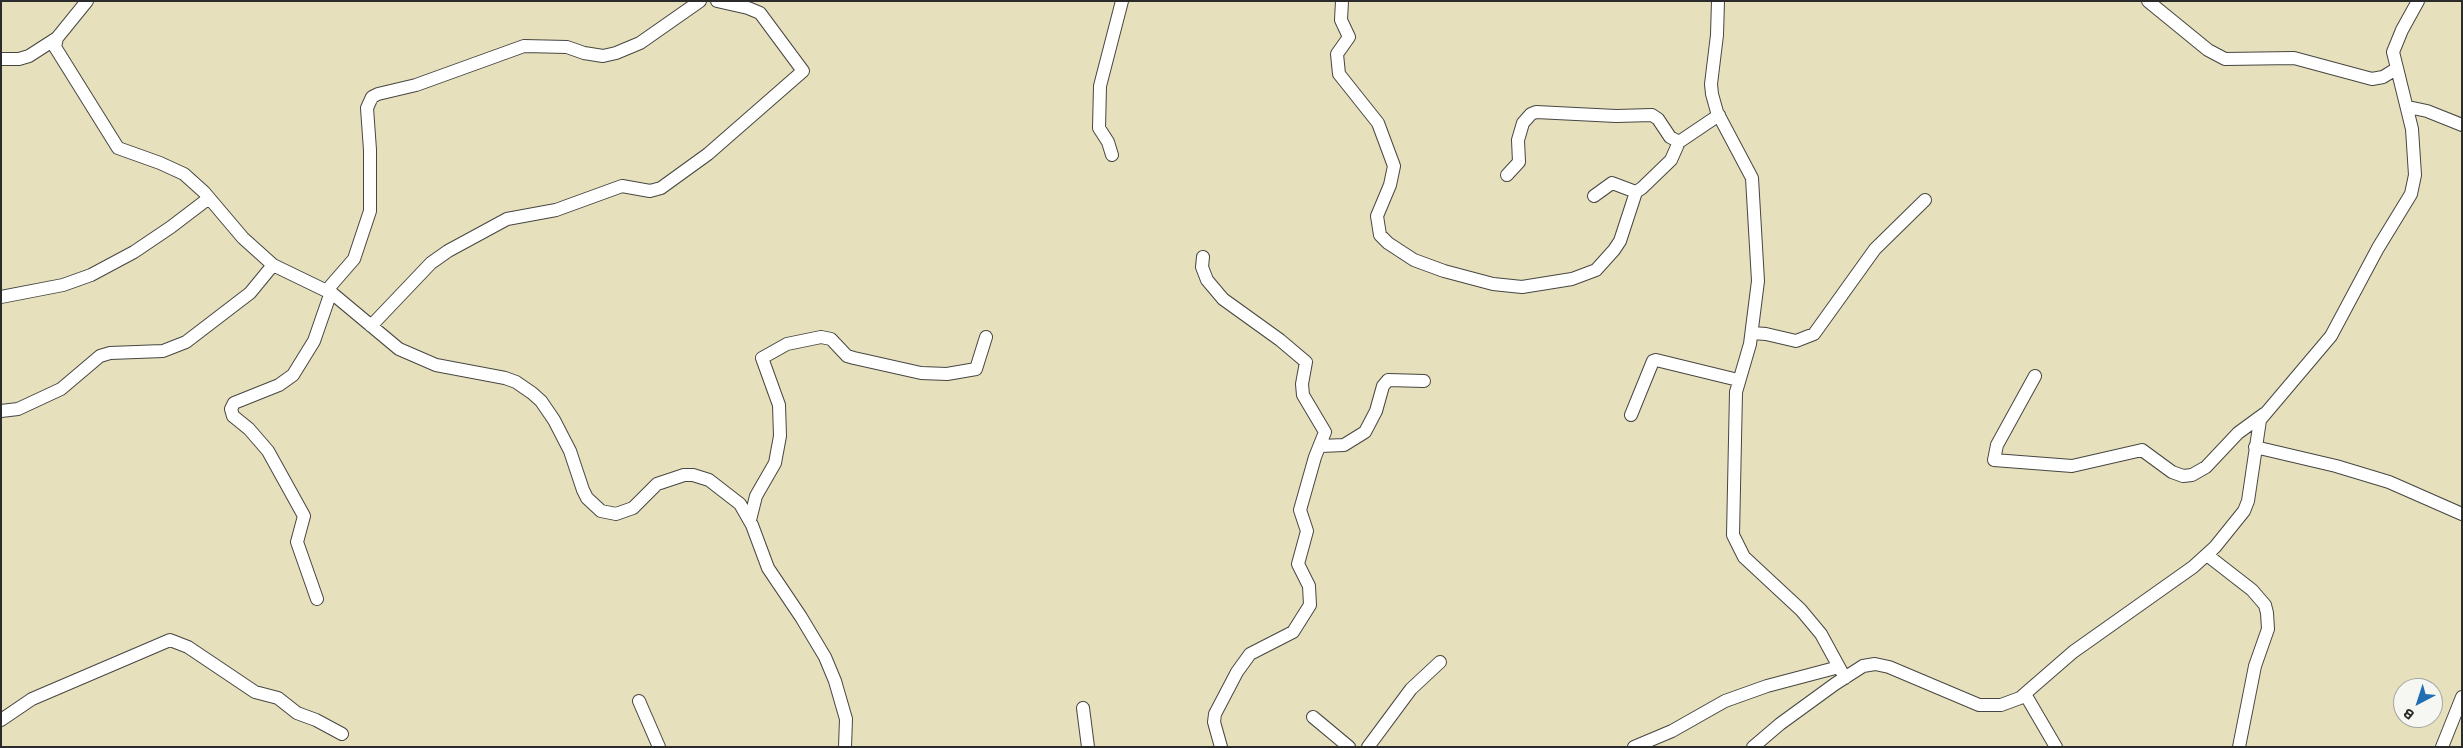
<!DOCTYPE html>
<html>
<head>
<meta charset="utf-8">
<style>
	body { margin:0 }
	#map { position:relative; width:2463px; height:748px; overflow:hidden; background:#e6e0bd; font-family:Itim,sans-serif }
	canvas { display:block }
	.frame { position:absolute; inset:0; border:2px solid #2b2b2b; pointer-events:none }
	.north { position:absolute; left:2393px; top:678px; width:50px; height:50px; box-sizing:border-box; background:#f6f6f2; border:1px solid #a5a5a2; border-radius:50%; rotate:220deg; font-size:14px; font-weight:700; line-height:20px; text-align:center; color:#2b2b2b }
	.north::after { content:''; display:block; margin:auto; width:18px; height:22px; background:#1f6fb2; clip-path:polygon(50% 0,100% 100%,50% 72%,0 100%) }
</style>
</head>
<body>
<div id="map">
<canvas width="2463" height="748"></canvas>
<div class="frame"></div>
<div class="north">B</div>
</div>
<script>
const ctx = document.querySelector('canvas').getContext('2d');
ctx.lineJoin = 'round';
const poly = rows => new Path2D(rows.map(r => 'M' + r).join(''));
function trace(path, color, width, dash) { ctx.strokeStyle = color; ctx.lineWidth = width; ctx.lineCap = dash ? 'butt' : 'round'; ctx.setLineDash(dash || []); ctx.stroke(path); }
const minor = poly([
	[87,1,57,38,55,47,118,148,160,163,184,174,204,192,243,238,273,265,333,294,399,349,436,365,505,378,516,382,532,393,541,401,554,420,570,451,583,490,587,498,601,511,616,514,633,508,657,484,684,475,693,475,709,480,740,504,752,525,768,568,801,617,825,657,835,681,846,719,845,747],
	[1342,1,1341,20,1349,37,1337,54,1339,74,1378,123,1394,166,1390,185,1377,216,1380,235,1388,243,1414,260,1444,271,1493,284,1522,287,1572,279,1596,270,1614,250,1620,241,1636,192],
	[1718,1,1717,35,1711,84,1712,94,1717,112,1752,178,1758,281,1750,344,1736,392,1733,535,1744,557,1801,610,1821,634,1845,678],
	[2148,1,2208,50,2225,59,2294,58,2372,79,2383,77,2396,69],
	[1,59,19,59,29,56,57,38],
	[2408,107,2427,111,2462,125],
	[1112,155,1108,142,1099,128,1100,86,1122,1],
	[1507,175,1519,162,1518,140,1523,123,1531,114,1536,112,1616,116,1652,115,1658,119,1670,137,1679,142,1719,115],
	[1594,196,1612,183,1636,192,1642,188,1671,160,1679,142],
	[1203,257,1202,267,1207,280,1223,299,1280,340,1306,362,1302,384,1303,395,1325,432,1315,457,1300,510,1307,531,1298,564,1309,586,1310,605,1293,632,1250,654,1237,672,1215,714,1214,722,1221,747],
	[327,290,354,259,370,211,370,150,367,108,372,97,378,94,416,85,524,46,567,47,584,53,603,56,616,53,640,43,700,1],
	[1,297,63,285,91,275,134,252,171,227,209,198],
	[371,326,431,263,448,251,507,219,556,210,622,186,650,191,661,188,708,154,803,71,760,13,748,8,717,1],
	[1752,333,1766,334,1796,341,1814,334,1875,249,1925,200],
	[2035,376,1997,445,1994,460,2072,466,2142,450,2172,472,2183,476,2192,475,2206,467,2238,433,2264,414],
	[1,411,18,409,61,389,100,356,110,353,163,351,186,342,250,293,273,265],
	[1631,415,1653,361,1656,360,1738,380],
	[1321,446,1344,445,1365,432,1376,411,1383,386,1388,380,1424,381],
	[2255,447,2336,466,2389,482,2462,514],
	[750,520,756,496,775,463,780,436,779,405,762,358,787,344,821,337,831,339,847,356,854,358,921,373,947,374,976,369,986,337],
	[2207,555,2252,590,2265,605,2267,613,2268,629,2255,666,2239,747],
	[317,599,297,542,304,516,268,451,249,429,233,416,231,409,234,403,279,385,293,375,314,341,331,292],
	[2025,694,2056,747],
	[639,701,659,747],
	[1083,708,1088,747],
	[1313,717,1349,747],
	[1,720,32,699,170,640,188,647,255,692,278,698,297,713,316,720,342,734],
	[1368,747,1411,689,1440,662],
	[1634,747,1672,731,1725,701,1767,686,1839,667],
	[1753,747,1780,724,1835,684,1863,666,1875,664,1889,667,1979,705,2001,705,2020,698,2073,652,2193,567,2215,547,2244,511,2248,501,2260,420,2331,336,2378,248,2411,194,2415,175,2412,129,2393,52,2402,30,2418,1],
	[2442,747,2462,697]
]);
trace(minor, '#474641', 14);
trace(minor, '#fff', 12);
</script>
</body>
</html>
